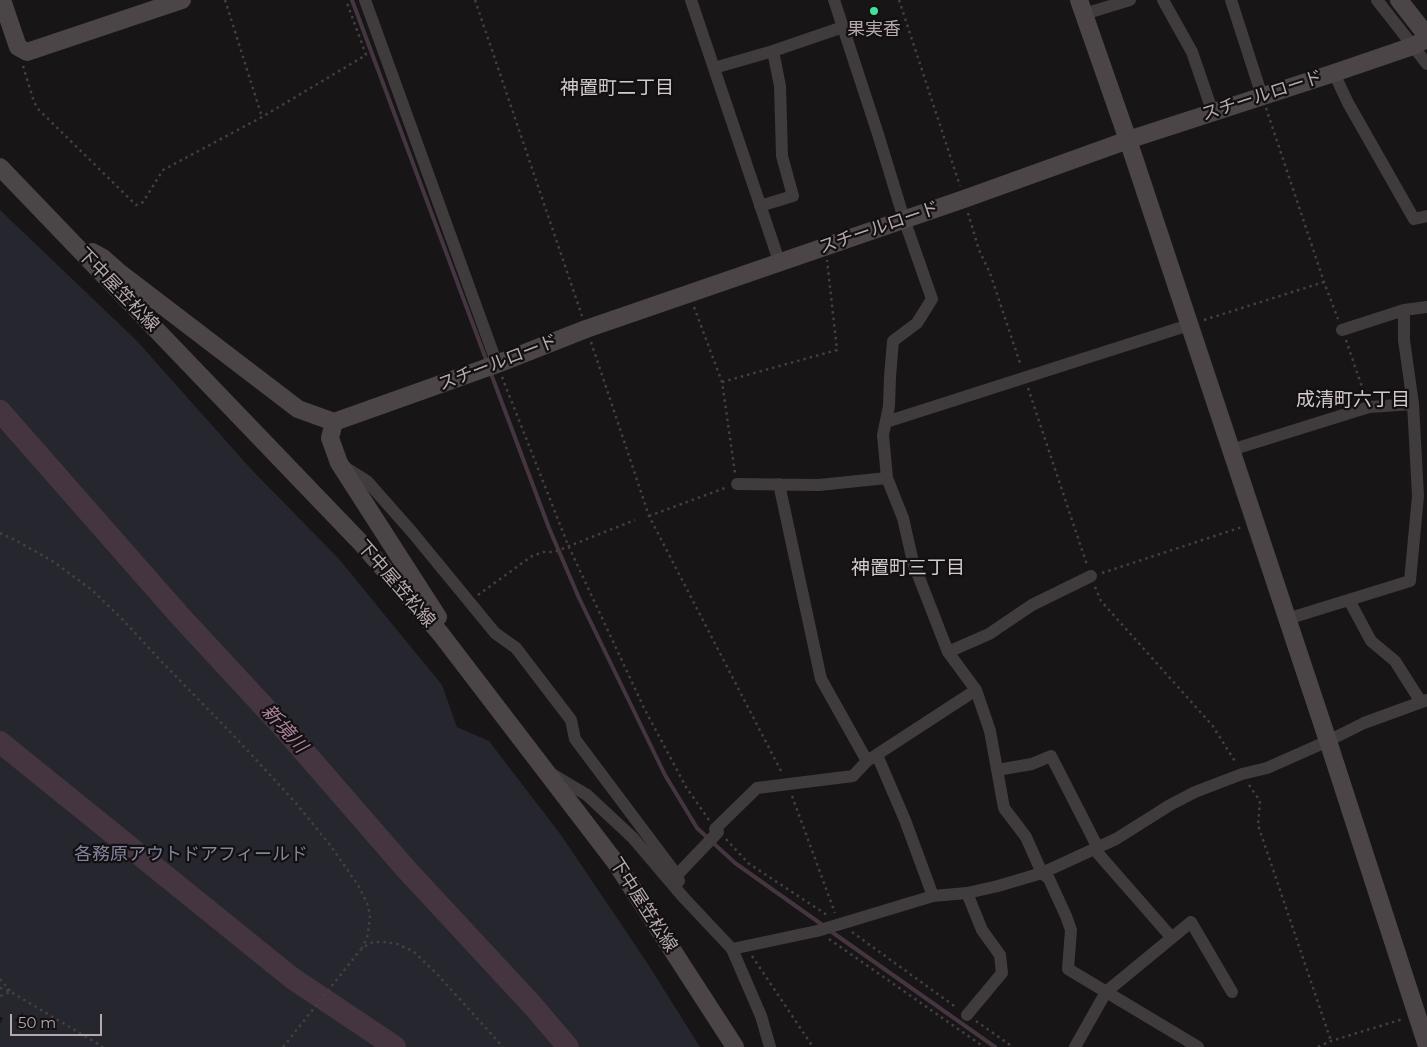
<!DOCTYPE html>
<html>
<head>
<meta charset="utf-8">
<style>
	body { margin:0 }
	#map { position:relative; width:1427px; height:1047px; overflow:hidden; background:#171515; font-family:Montserrat,sans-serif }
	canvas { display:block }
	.scale { position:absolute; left:10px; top:1014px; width:92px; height:22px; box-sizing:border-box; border:2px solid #b6a8ae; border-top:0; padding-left:6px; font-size:15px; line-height:18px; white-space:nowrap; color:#b6a8ae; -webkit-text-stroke:4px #121010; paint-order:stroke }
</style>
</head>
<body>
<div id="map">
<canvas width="1427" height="1047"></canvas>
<div class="scale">50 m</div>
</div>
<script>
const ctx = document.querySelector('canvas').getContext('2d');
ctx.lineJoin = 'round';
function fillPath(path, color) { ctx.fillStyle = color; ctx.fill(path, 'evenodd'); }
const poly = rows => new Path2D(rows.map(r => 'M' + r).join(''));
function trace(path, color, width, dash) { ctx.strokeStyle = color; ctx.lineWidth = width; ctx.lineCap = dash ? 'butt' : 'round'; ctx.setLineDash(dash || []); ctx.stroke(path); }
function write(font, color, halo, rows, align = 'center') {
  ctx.font = font + ' Montserrat,"Noto Sans JP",sans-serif'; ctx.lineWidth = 4.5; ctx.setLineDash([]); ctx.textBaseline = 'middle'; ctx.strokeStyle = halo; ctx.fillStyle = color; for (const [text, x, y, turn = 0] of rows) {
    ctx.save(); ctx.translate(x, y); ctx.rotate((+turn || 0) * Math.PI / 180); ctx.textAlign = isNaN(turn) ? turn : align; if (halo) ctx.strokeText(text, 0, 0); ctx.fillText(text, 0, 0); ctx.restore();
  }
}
const green = poly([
	[0,210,137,341,251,469,339,559,442,685,457,727,489,741,561,835,646,961,700,1047,0,1047,0,1024,3,1018,0,1017]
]);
const stream = poly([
	[352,0,487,362],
	[490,371,549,528,579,598,665,775,697,828,735,863,824,926],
	[829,930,995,1047]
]);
const river = poly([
	[0,411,180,616,281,725,406,869,534,1007,568,1047],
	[0,742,292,978,395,1047]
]);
const path = poly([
	[225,0,262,117],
	[475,0,582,316],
	[899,0,960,186],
	[23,66,34,102,39,110,136,205,143,202,163,170,262,117,366,55,346,0],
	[1266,108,1324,282,1338,319],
	[968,213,979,250,990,273,1021,366],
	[694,307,722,382,735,473],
	[1204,320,1324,282],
	[1346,340,1365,396],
	[591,342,649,516,782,773],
	[502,377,568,545,644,708,686,787,709,820],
	[722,382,837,350,827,260],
	[1028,388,1087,565],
	[649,516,725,488],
	[0,533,15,540,54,562,92,590,124,621,161,661,235,737,295,802,330,845,358,885,367,903,370,915,369,926,367,938,362,948],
	[1102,573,1242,527],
	[1095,587,1101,601,1212,725,1236,763],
	[478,595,532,556,544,552,554,552,635,520],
	[1249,785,1260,801,1258,825,1331,1041],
	[792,796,835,913],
	[726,839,748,863,827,915],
	[852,932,957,1008],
	[829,939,984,1047],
	[752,956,813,1047],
	[0,979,11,992,0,996],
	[0,988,11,992,103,1047],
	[976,1021,1013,1047],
	[283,1047,362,948,373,942,384,942,397,944,413,951,437,974,503,1047],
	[1318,1047,1331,1041,1403,1019]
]);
const street = poly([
	[365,0,497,364],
	[691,0,779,261],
	[834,0,878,134,904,219,932,299,917,323,893,341,890,377,889,406,883,435,887,478,903,518,913,562,948,652,976,690,990,731,1004,808,1026,837,1042,873,1049,879,1066,916,1071,930,1068,969,1198,1047],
	[1163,0,1192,52,1213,113],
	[1231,0,1262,96],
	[1377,0,1427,64],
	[1084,14,1130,0],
	[714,68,773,51,843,27],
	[1334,73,1348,103,1414,219,1427,216],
	[760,206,793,196,782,156,780,86,773,51],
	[1342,330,1404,310,1427,307],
	[886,422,1189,325],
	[1231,450,1369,407,1413,404],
	[343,466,367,481,412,532,495,633,516,648,571,720,575,739,677,875],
	[737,484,819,485,887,478],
	[779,484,821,679,867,761,976,690],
	[1349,600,1371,641,1395,661,1421,702],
	[1287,619,1410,581,1418,496,1413,404,1404,340,1404,310],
	[948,652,989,634,1032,605,1091,576],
	[877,755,905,820,933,896],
	[997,770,1032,764,1051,756,1098,848],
	[550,773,587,795,633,838,684,898,732,949,761,1016,770,1047],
	[715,829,757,788,853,776,867,761],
	[1095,850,1172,938],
	[679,881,677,875,718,832],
	[967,893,982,930,1000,955,1002,973,967,1015],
	[732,949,817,931,933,896,967,893,998,886,1042,873,1116,839,1170,805,1195,792,1242,774,1267,768,1328,741,1364,723,1427,700],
	[1075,1047,1106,992,1191,922,1232,992]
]);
const secondary = poly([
	[2,0,18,47,27,52,182,0],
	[1079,0,1128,140,1328,741,1427,1046],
	[1399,0,1427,36],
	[0,167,362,544,440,633,616,863,735,1047],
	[92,252,103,258,120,273,298,409,334,422],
	[334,422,497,364,586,329,964,199,1128,140,1334,73,1413,46,1427,39],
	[334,422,330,438,339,463,438,617]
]);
const markers = [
	[874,11,5,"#43e19a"]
];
const poiNames = [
	["果実香",874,30]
];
const streetNames = [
	["スチールロード",1262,96,-18],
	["スチールロード",879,228,-19],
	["下中屋笠松線",118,290,46],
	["スチールロード",498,363,-21],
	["下中屋笠松線",396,584,49],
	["下中屋笠松線",643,905,57]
];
const parkNames = [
	["各務原アウトドアフィールド",191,855]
];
const neighbourhoodNames = [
	["神置町二丁目",617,88],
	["成清町六丁目",1353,400],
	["神置町三丁目",908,568]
];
const waterNames = [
	["新境川",284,729,48]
];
fillPath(green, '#26262e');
trace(stream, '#453540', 4);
trace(river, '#453540', 22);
trace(path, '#443f41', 2.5, [2.5, 4]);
trace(street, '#403b3d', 12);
trace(secondary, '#4b4547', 18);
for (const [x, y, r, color] of markers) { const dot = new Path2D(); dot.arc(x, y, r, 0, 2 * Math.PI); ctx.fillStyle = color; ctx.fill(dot); trace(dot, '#121010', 2); }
write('18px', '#b6a8ae', '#121010', poiNames);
write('18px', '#b6a8ae', '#121010', streetNames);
write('18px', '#81829f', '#121010', parkNames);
write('19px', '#d2c9cc', '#121010', neighbourhoodNames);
write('italic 19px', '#ad829e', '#121010', waterNames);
</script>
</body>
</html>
